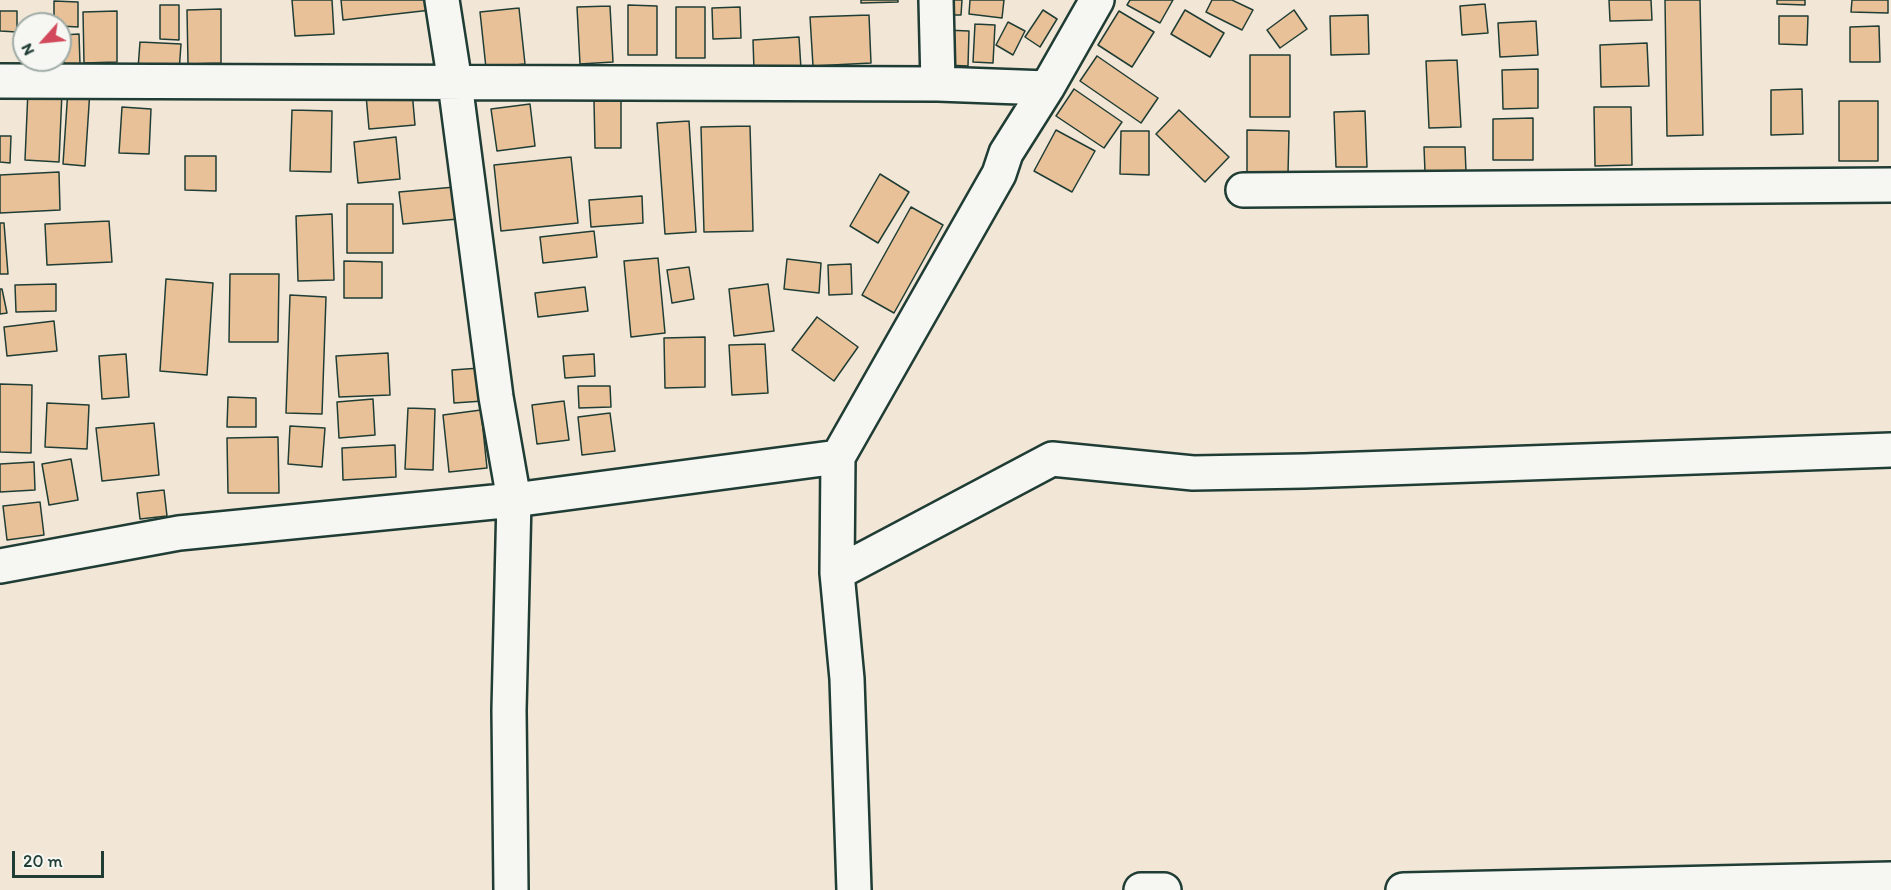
<!DOCTYPE html>
<html>
<head>
<meta charset="utf-8">
<style>
	body { margin:0 }
	#map { position:relative; width:1891px; height:890px; overflow:hidden; background:#f2e6d7; font-family:Itim,sans-serif }
	canvas { display:block }
	.north { position:absolute; left:12px; top:12px; width:60px; height:60px; box-sizing:border-box; background:#f6f6f2; border:2px solid #a0aca6; border-radius:50%; rotate:243deg; font-size:16px; font-weight:700; line-height:24px; text-align:center; color:#1f3d34 }
	.north::after { content:''; display:block; margin:auto; width:21px; height:27px; background:#d1495b; clip-path:polygon(50% 0,100% 100%,50% 72%,0 100%) }
	.scale { position:absolute; left:12px; top:851px; width:92px; height:27px; box-sizing:border-box; border:3px solid #1f3d34; border-top:0; padding-left:8px; font-size:18px; line-height:21px; white-space:nowrap; color:#1f3d34; -webkit-text-stroke:4px #f6f6f2; paint-order:stroke }
</style>
</head>
<body>
<div id="map">
<canvas width="1891" height="890"></canvas>
<div class="north">N</div>
<div class="scale">20 m</div>
</div>
<script>
const ctx = document.querySelector('canvas').getContext('2d');
ctx.lineJoin = 'round';
function fillPath(path, color) { ctx.fillStyle = color; ctx.fill(path, 'evenodd'); }
const poly = rows => new Path2D(rows.map(r => 'M' + r).join(''));
function trace(path, color, width, dash) { ctx.strokeStyle = color; ctx.lineWidth = width; ctx.lineCap = dash ? 'butt' : 'round'; ctx.setLineDash(dash || []); ctx.stroke(path); }
const building = poly([
	[292,0,332,0,334,34,295,36,292,0],
	[341,0,430,0,431,10,343,20,341,0],
	[861,0,898,0,898,2,861,3,861,0],
	[946,0,962,0,961,15,946,15,946,0],
	[970,0,1004,0,1002,18,969,14,970,0],
	[1130,0,1173,0,1160,23,1127,5,1130,0],
	[1212,0,1232,0,1253,10,1242,30,1206,12,1212,0],
	[1609,0,1651,0,1652,20,1610,21,1609,0],
	[1665,0,1700,0,1703,135,1667,136,1665,0],
	[1777,0,1805,0,1805,5,1777,4,1777,0],
	[1852,0,1888,0,1888,13,1851,12,1852,0],
	[54,1,78,2,78,27,60,26,60,24,54,24,54,1],
	[1485,4,1488,33,1462,35,1460,6,1485,4],
	[160,5,179,5,179,40,160,39,160,5],
	[628,5,657,6,657,55,628,55,628,5],
	[610,6,613,62,580,64,577,7,610,6],
	[676,7,705,7,705,58,676,58,676,7],
	[740,7,741,38,713,39,712,8,740,7],
	[519,8,525,64,486,68,480,12,519,8],
	[221,9,221,63,188,64,187,10,221,9],
	[1043,10,1057,19,1040,47,1025,37,1043,10],
	[1185,10,1224,33,1210,57,1171,34,1185,10],
	[1294,10,1307,29,1280,48,1267,30,1294,10],
	[0,11,17,11,17,32,0,31,0,11],
	[117,11,117,62,84,63,83,12,117,11],
	[1119,11,1154,32,1132,67,1098,45,1119,11],
	[869,15,871,63,813,66,810,17,869,15],
	[1368,15,1369,54,1331,55,1330,16,1368,15],
	[1779,16,1808,16,1807,45,1779,44,1779,16],
	[1536,21,1538,55,1500,57,1498,23,1536,21],
	[1008,22,1025,31,1013,55,996,45,1008,22],
	[975,24,995,25,993,63,973,62,975,24],
	[1879,26,1880,62,1850,62,1850,27,1879,26],
	[945,30,969,31,968,66,944,65,945,30],
	[79,34,80,64,64,64,63,35,79,34],
	[799,37,801,69,754,71,753,40,799,37],
	[140,42,181,44,179,72,138,69,140,42],
	[1647,43,1649,86,1601,87,1600,45,1647,43],
	[1250,55,1290,55,1290,117,1250,117,1250,55],
	[1097,56,1158,98,1141,123,1080,81,1097,56],
	[27,60,59,60,59,66,27,66,27,60],
	[1457,60,1461,127,1429,128,1426,61,1457,60],
	[1538,69,1538,108,1503,109,1502,70,1538,69],
	[68,89,90,90,85,166,63,164,68,89],
	[1074,89,1122,122,1104,148,1056,116,1074,89],
	[1802,89,1803,134,1771,135,1771,90,1802,89],
	[28,90,62,92,59,162,25,160,28,90],
	[412,91,415,125,369,129,366,95,412,91],
	[621,100,621,148,595,148,594,101,621,100],
	[1839,101,1878,101,1878,161,1839,161,1839,101],
	[530,104,535,146,497,151,491,109,530,104],
	[122,107,151,109,149,154,119,153,122,107],
	[1594,107,1631,107,1632,165,1595,166,1594,107],
	[292,110,332,111,331,172,290,171,292,110],
	[1179,110,1229,157,1205,182,1156,134,1179,110],
	[1365,111,1367,167,1336,167,1334,112,1365,111],
	[1533,118,1533,160,1493,160,1493,119,1533,118],
	[689,121,696,232,665,234,657,123,689,121],
	[750,126,753,231,704,232,701,127,750,126],
	[1056,130,1095,151,1072,192,1034,171,1056,130],
	[1247,130,1289,131,1288,174,1247,173,1247,130],
	[1121,131,1149,131,1149,175,1120,174,1121,131],
	[0,136,11,136,10,163,0,162,0,136],
	[396,137,400,179,358,183,354,142,396,137],
	[1424,147,1465,147,1466,172,1425,172,1424,147],
	[185,156,216,156,216,191,185,190,185,156],
	[571,157,578,223,501,231,494,165,571,157],
	[59,172,60,210,0,213,0,175,59,172],
	[880,174,909,192,878,243,850,226,880,174],
	[455,187,458,219,403,224,399,192,455,187],
	[642,196,643,223,591,227,589,200,642,196],
	[347,204,393,204,393,253,347,253,347,204],
	[911,207,943,225,894,313,862,295,911,207],
	[332,214,334,280,298,281,296,216,332,214],
	[109,221,112,262,47,265,45,224,109,221],
	[0,223,4,223,8,274,0,274,0,223],
	[594,231,597,257,543,263,540,237,594,231],
	[658,258,665,333,631,337,624,261,658,258],
	[787,259,821,263,819,293,784,289,787,259],
	[344,261,382,262,382,298,344,298,344,261],
	[851,264,852,294,829,295,828,265,851,264],
	[689,267,694,299,672,303,667,270,689,267],
	[230,274,279,274,278,342,229,342,230,274],
	[166,279,213,283,207,375,160,371,166,279],
	[56,284,56,311,16,312,15,285,56,284],
	[768,284,774,331,734,336,729,289,768,284],
	[585,287,588,311,538,317,535,293,585,287],
	[0,289,2,289,7,313,0,314,0,289],
	[290,295,326,297,322,414,286,413,290,295],
	[817,317,858,347,834,381,792,350,817,317],
	[54,321,57,351,7,356,4,327,54,321],
	[705,337,705,387,665,388,664,338,705,337],
	[765,344,768,393,732,395,729,345,765,344],
	[388,353,390,395,339,397,336,356,388,353],
	[126,354,129,397,102,399,99,356,126,354],
	[594,354,595,376,565,378,563,356,594,354],
	[480,368,483,401,454,403,452,370,480,368],
	[0,384,32,385,31,453,0,452,0,384],
	[578,386,610,386,611,407,579,408,578,386],
	[228,397,256,398,256,427,227,427,228,397],
	[373,399,375,435,339,438,337,402,373,399],
	[564,401,569,440,537,444,532,405,564,401],
	[47,403,89,405,87,449,45,447,47,403],
	[408,408,435,409,433,470,405,469,408,408],
	[481,410,487,468,449,472,443,415,481,410],
	[610,413,615,451,582,455,578,417,610,413],
	[154,423,159,475,102,481,96,428,154,423],
	[290,426,325,428,322,467,288,464,290,426],
	[278,437,279,493,228,493,227,438,278,437],
	[395,445,396,477,343,480,342,448,395,445],
	[71,459,78,500,49,505,42,464,71,459],
	[34,462,35,490,0,492,0,464,34,462],
	[164,490,167,516,140,519,137,493,164,490],
	[40,502,44,535,7,540,3,506,40,502]
]);
const minor = poly([
	[442,0,455,83,496,397,514,500,509,710,511,890],
	[936,0,938,84],
	[0,81,938,84,1047,88],
	[1243,190,1891,185],
	[0,566,179,533,514,500,838,457],
	[837,573,1052,459,1193,473,1304,471,1891,450],
	[854,890,847,679,837,573,838,457,999,174,1006,153,1047,88,1097,0],
	[1141,890,1164,890],
	[1403,890,1891,879]
]);
fillPath(building, '#e8c198');
trace(building, '#1f3d34', 1.5);
trace(minor, '#1f3d34', 38);
trace(minor, '#f6f6f2', 33);
</script>
</body>
</html>
